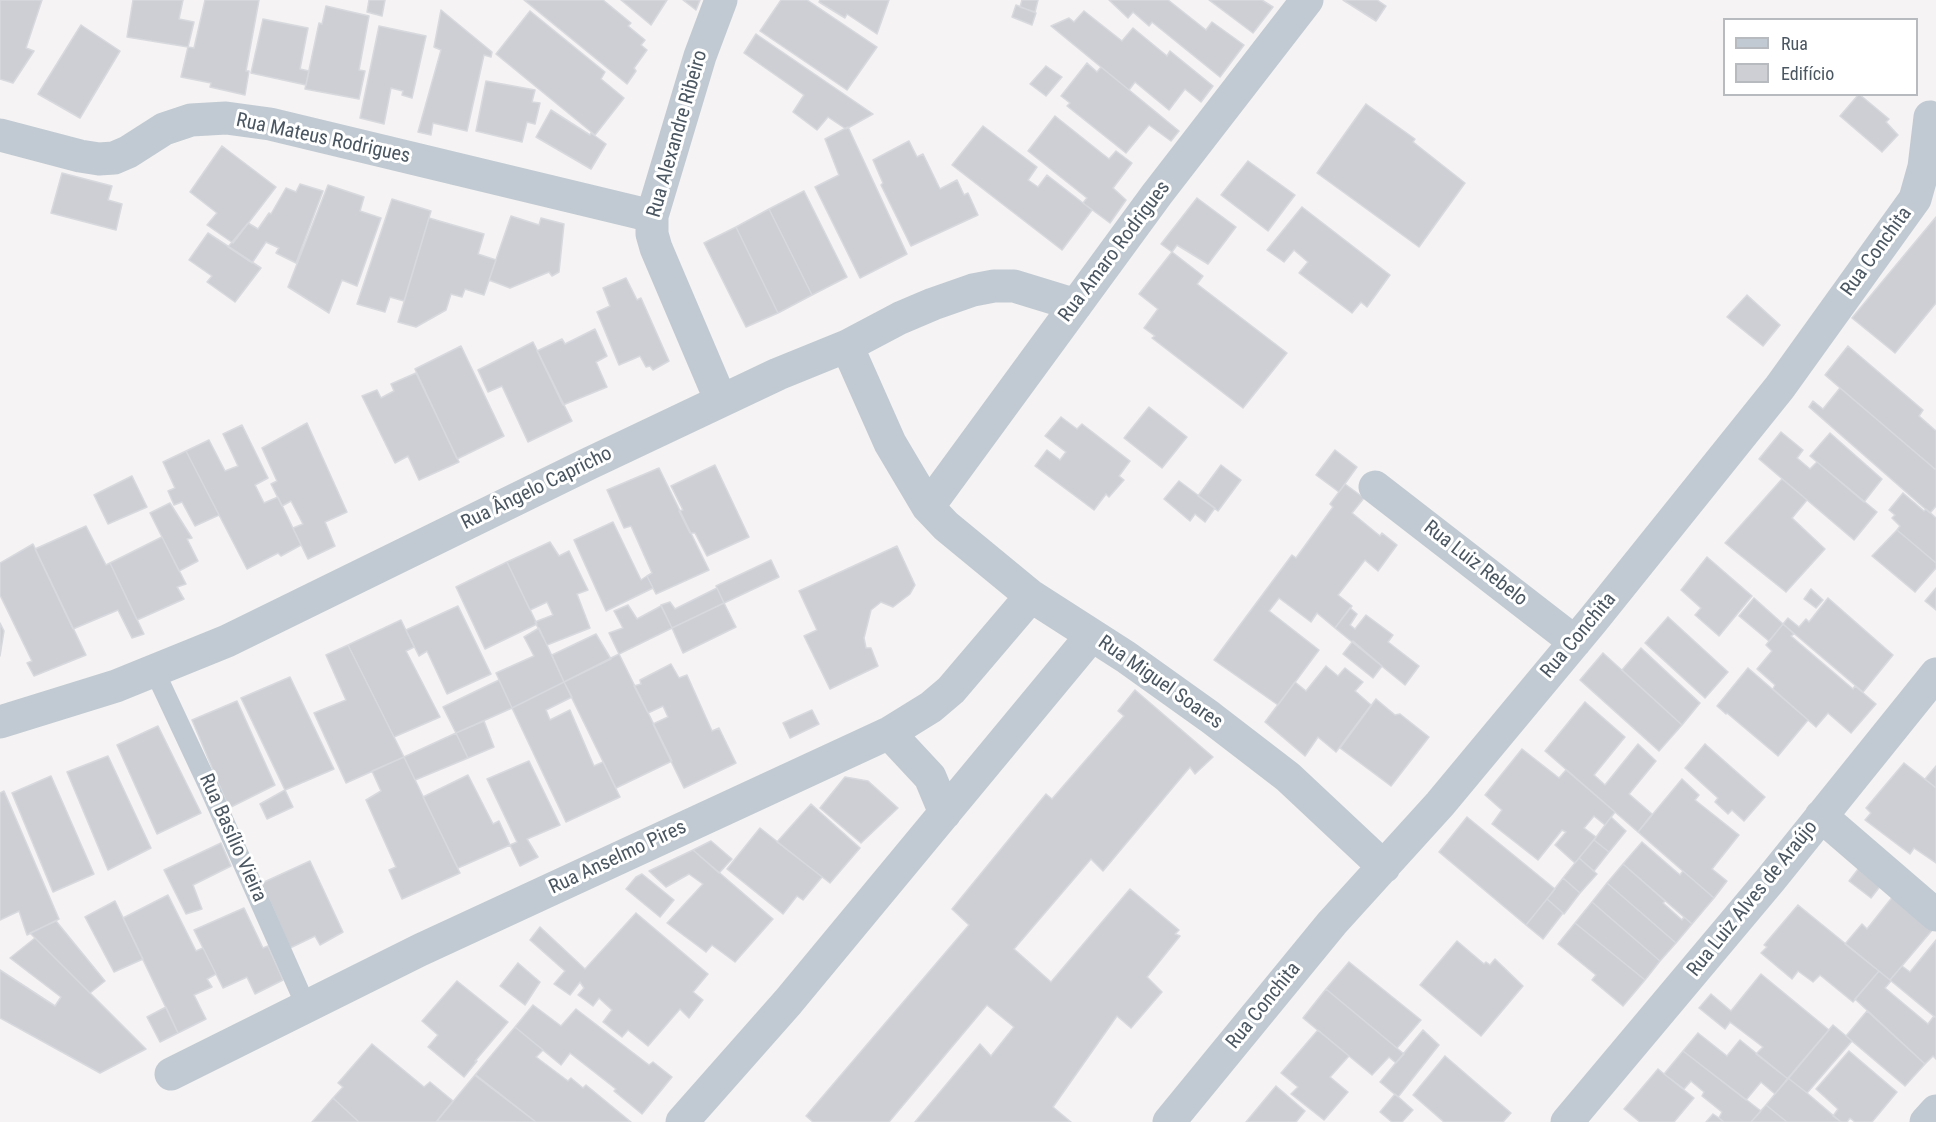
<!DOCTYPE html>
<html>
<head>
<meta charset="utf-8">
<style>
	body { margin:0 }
	#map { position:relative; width:1936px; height:1122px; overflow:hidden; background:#f5f3f3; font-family:"Roboto Condensed",sans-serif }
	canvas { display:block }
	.legend { position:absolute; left:1723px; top:18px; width:195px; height:78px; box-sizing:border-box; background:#fff; border:2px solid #b7bbc0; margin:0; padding:8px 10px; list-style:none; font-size:18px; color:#4a5661 }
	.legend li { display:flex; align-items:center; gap:12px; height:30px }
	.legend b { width:30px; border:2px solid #b7bbc0 }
</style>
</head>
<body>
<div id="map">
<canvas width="1936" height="1122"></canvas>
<ul class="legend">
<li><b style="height:8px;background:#c1cad2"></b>Rua</li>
<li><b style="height:16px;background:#cdcfd5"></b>Edifício</li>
</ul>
</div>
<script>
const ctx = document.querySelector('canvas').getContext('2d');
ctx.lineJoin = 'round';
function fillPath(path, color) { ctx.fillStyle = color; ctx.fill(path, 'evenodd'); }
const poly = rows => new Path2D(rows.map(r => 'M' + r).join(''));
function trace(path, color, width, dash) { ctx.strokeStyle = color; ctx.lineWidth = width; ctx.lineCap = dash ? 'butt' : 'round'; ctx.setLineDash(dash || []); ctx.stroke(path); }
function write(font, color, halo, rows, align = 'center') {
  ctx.font = font + ' "Roboto Condensed",sans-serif'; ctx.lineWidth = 6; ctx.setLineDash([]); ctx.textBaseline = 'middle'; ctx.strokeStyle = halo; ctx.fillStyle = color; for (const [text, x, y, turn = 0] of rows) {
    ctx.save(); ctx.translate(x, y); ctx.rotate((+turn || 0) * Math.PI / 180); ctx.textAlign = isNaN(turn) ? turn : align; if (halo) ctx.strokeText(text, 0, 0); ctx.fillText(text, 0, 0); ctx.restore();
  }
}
const building = poly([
	[0,0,42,0,26,48,34,51,13,83,0,79,0,0],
	[133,0,183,0,179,19,194,22,188,47,127,37,133,0],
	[205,0,259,0,246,71,249,71,245,95,210,87,211,83,181,77,188,47,194,48,205,0],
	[369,0,385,0,382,16,367,12,369,0],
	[524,0,603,0,631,23,628,26,645,40,641,45,647,50,634,68,636,71,627,84,524,0],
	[621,0,667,0,651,25,621,0],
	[683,0,700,0,696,10,683,0],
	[781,0,807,0,877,47,847,90,760,31,781,0],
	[820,0,889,0,877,34,847,14,845,18,819,2,820,0],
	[1022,0,1038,0,1035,12,1020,7,1022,0],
	[1109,0,1168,0,1206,30,1212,22,1244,45,1220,77,1152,22,1149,26,1133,12,1128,18,1109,0],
	[1209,0,1262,0,1273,7,1253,33,1209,0],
	[1343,0,1377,0,1386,6,1376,21,1343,0],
	[1016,5,1036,13,1032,25,1012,17,1016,5],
	[326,6,369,16,359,70,365,71,359,99,305,89,319,23,322,24,326,6],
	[441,10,492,52,491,57,484,55,467,131,433,123,431,135,418,132,441,50,434,47,441,10],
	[530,11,605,72,601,79,624,98,595,135,496,54,530,11],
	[1084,11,1122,41,1133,28,1167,56,1170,51,1213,86,1201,102,1185,89,1169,110,1135,82,1129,90,1051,26,1069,18,1074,22,1084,11],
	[263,19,308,28,300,69,309,71,306,85,251,73,263,19],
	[81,25,120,51,80,118,38,94,81,25],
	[379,26,426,36,412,98,402,95,403,91,391,88,384,124,360,118,379,26],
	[756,34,873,114,846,129,828,117,817,130,793,112,804,95,744,53,756,34],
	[1087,63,1097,72,1101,67,1179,131,1171,141,1149,125,1126,153,1067,106,1070,103,1061,96,1087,63],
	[1046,66,1062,77,1046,96,1030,84,1046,66],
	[486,81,535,90,532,102,540,103,535,124,527,122,522,142,476,131,486,81],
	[1859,94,1889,119,1886,122,1898,135,1882,152,1840,116,1859,94],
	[1366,104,1415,139,1413,142,1465,183,1419,247,1317,173,1366,104],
	[551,110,590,135,591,133,606,144,591,169,536,137,551,110],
	[1055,116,1109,159,1116,151,1132,163,1113,188,1126,200,1110,223,1083,203,1087,198,1028,151,1055,116],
	[983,126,1037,167,1028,180,1038,187,1047,175,1092,210,1062,250,952,165,983,126],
	[848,127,907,254,860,278,815,187,839,175,825,139,848,127],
	[909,141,917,157,923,154,940,189,957,180,964,195,968,193,978,215,911,246,881,185,883,183,873,160,909,141],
	[222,146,276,187,233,243,207,225,217,213,190,192,222,146],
	[1248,161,1295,195,1268,231,1221,195,1248,161],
	[62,173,112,186,108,200,122,204,116,230,51,213,62,173],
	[300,184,323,191,296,263,276,253,279,248,266,242,252,263,228,247,248,223,258,229,269,213,271,214,286,188,296,192,300,184],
	[328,185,364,197,360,211,381,218,357,286,342,280,329,313,288,287,328,185],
	[804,191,847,277,812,295,769,209,804,191],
	[1197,198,1236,227,1208,264,1177,245,1172,252,1161,244,1197,198],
	[392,199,431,211,404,301,390,297,385,312,357,304,392,199],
	[1302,207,1390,275,1367,307,1361,302,1352,313,1299,273,1308,262,1294,250,1284,262,1267,250,1302,207],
	[769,209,812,295,778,313,736,227,769,209],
	[511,216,539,225,541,218,564,224,559,272,552,276,549,272,510,288,489,280,511,216],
	[1936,217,1936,303,1895,353,1852,318,1936,217],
	[429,218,484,234,478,254,496,260,484,295,465,289,462,297,451,294,446,310,416,327,398,322,429,218],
	[736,227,778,313,746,327,704,243,736,227],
	[208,233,261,268,235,302,207,282,212,276,189,260,208,233],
	[1172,252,1203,276,1197,284,1287,353,1243,408,1152,338,1155,336,1144,328,1158,309,1139,294,1172,252],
	[626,278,637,300,641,298,669,361,653,370,650,366,646,367,640,356,619,365,597,312,610,306,603,288,626,278],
	[1747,295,1780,325,1763,346,1727,317,1747,295],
	[595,329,607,356,596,362,607,387,563,405,537,351,562,339,565,344,595,329],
	[533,342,572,421,528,442,502,386,488,392,478,370,533,342],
	[461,346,504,436,457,459,415,369,461,346],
	[1848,346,1923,410,1919,416,1936,431,1936,470,1825,375,1848,346],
	[416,373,459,462,419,480,408,456,395,463,362,396,377,390,381,398,394,391,391,384,416,373],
	[1840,388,1936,470,1936,506,1930,513,1809,407,1813,401,1823,409,1840,388],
	[1149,407,1187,437,1162,468,1124,438,1149,407],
	[1061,417,1077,429,1082,424,1130,461,1119,476,1124,480,1109,497,1106,494,1094,510,1035,466,1047,450,1060,460,1066,452,1045,436,1061,417],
	[307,423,347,512,325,522,335,546,308,559,293,528,303,524,291,501,282,506,271,484,277,481,262,448,307,423],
	[242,425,268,478,255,485,264,503,278,497,301,545,281,556,278,553,247,569,186,451,209,440,225,471,238,466,223,434,242,425],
	[1781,432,1803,450,1797,458,1810,469,1817,462,1877,512,1854,540,1759,459,1781,432],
	[1830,433,1882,479,1864,502,1810,456,1830,433],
	[1335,450,1357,467,1339,492,1316,475,1335,450],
	[186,451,219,515,195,526,182,502,174,505,168,491,175,488,163,462,186,451],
	[715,465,749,537,707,556,695,533,690,533,679,511,683,510,671,486,715,465],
	[1221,465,1241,480,1218,511,1198,496,1221,465],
	[659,468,709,570,656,594,647,576,652,573,631,526,624,528,607,490,659,468],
	[132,476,147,507,108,524,94,495,132,476],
	[1782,479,1807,500,1792,518,1825,549,1786,592,1725,543,1782,479],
	[1179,481,1215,508,1205,522,1195,514,1190,521,1164,499,1179,481],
	[1345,484,1364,498,1352,513,1380,536,1382,533,1397,545,1378,571,1365,560,1338,595,1352,606,1335,628,1317,613,1311,622,1279,598,1269,611,1319,650,1278,705,1214,660,1292,555,1296,558,1333,507,1330,504,1345,484],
	[1903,493,1924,511,1926,509,1936,518,1936,563,1897,530,1900,526,1892,518,1895,515,1889,510,1903,493],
	[170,503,192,538,187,539,198,561,179,571,150,513,170,503],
	[613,522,641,580,647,576,653,588,606,611,574,540,613,522],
	[86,526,106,565,110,563,144,634,132,638,118,610,73,629,35,549,86,526],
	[1897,530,1936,563,1936,568,1915,592,1872,556,1897,530],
	[162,537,186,584,177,587,184,599,137,620,110,563,162,537],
	[550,542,559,556,569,551,588,590,577,594,590,628,547,645,535,622,553,615,547,602,530,610,507,562,550,542],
	[33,544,86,655,34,676,27,663,32,661,0,595,0,563,33,544],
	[897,546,915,585,910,594,893,607,881,602,871,610,864,638,866,648,871,648,878,666,830,689,804,636,817,630,799,591,897,546],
	[1707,557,1752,596,1719,636,1695,615,1701,608,1681,590,1707,557],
	[771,560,779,577,724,603,716,586,771,560],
	[507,562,537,624,485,649,456,587,507,562],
	[717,588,724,603,672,628,661,605,670,602,675,609,717,588],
	[1936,588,1936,610,1925,601,1936,588],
	[1811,589,1823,600,1816,608,1804,599,1811,589],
	[1754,598,1783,624,1769,641,1739,616,1754,598],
	[1828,598,1893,655,1863,692,1783,624,1788,618,1799,627,1806,619,1809,622,1828,598],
	[724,603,736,627,683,653,672,628,724,603],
	[628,605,637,619,661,606,672,628,619,654,609,633,623,628,614,611,628,605],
	[458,606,491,674,447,694,427,651,419,656,406,630,458,606],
	[1350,608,1357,614,1350,625,1355,629,1366,615,1393,635,1388,642,1419,666,1405,685,1335,628,1350,608],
	[1668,617,1728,672,1705,698,1645,643,1668,617],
	[401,620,414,647,406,651,440,717,394,737,348,645,401,620],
	[0,623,4,631,0,656,0,623],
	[1783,624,1794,634,1791,636,1853,689,1855,686,1876,704,1851,733,1828,713,1816,727,1773,689,1775,685,1757,669,1772,651,1766,645,1783,624],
	[539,628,564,682,512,708,496,673,534,656,524,637,539,628],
	[596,634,611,659,564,682,552,655,596,634],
	[1353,641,1382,666,1373,678,1343,654,1353,641],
	[348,645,404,757,346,783,314,713,346,700,326,655,348,645],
	[1641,648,1700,703,1682,725,1622,670,1641,648],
	[1603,653,1682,725,1659,751,1580,680,1603,653],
	[619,654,672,761,616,788,564,682,619,654],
	[671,664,679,678,687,675,712,731,719,728,736,763,684,788,653,724,668,717,663,706,648,713,634,686,641,684,640,680,671,664],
	[1326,666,1338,676,1345,668,1363,682,1355,691,1371,705,1336,752,1318,737,1305,756,1265,722,1295,682,1306,691,1326,666],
	[1748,668,1808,720,1778,756,1727,713,1726,714,1717,706,1748,668],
	[290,677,334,769,285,790,241,698,290,677],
	[499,680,512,708,456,733,443,707,499,680],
	[564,682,572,697,546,710,550,720,570,710,594,766,603,762,620,797,566,822,512,708,564,682],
	[1135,690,1213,757,1195,774,1190,767,1103,871,1091,859,1014,949,1051,982,1130,889,1179,930,1175,934,1180,936,1147,977,1162,992,1131,1028,1117,1016,1053,1107,1071,1122,915,1122,980,1044,991,1056,1014,1027,987,1005,889,1122,813,1122,806,1116,969,925,952,909,1046,794,1052,799,1124,716,1118,711,1135,690],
	[1376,699,1395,715,1400,714,1429,737,1391,786,1340,748,1376,699],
	[237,701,275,785,229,808,192,720,237,701],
	[1585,702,1625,737,1594,775,1605,785,1638,744,1656,761,1629,794,1652,814,1638,832,1545,751,1585,702],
	[812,710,819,724,790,738,783,723,812,710],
	[484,721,494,747,468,758,456,733,484,721],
	[158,726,201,813,157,834,117,745,158,726],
	[456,733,468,758,415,780,404,757,456,733],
	[1705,744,1765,797,1744,821,1732,810,1728,814,1715,802,1718,798,1685,768,1705,744],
	[1522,749,1559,778,1566,770,1615,812,1605,825,1594,816,1584,828,1596,837,1575,863,1555,845,1566,832,1562,830,1538,860,1492,824,1502,810,1485,795,1522,749],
	[108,756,151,848,108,870,67,772,108,756],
	[404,757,460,873,402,899,389,870,396,867,366,800,381,791,372,771,404,757],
	[529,761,560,825,527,839,538,857,520,866,510,845,517,842,487,779,529,761],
	[1904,763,1936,788,1936,863,1914,848,1910,854,1865,820,1871,813,1866,808,1904,763],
	[1936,766,1936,788,1925,779,1936,766],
	[468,775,493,824,499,821,510,845,458,868,423,797,468,775],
	[51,776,94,874,53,892,12,793,51,776],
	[845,777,868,781,898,808,861,843,820,808,845,777],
	[1682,779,1699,795,1695,800,1739,835,1712,869,1727,881,1714,898,1638,832,1682,779],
	[285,790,293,807,267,819,260,804,285,790],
	[4,791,59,919,27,935,19,911,0,920,0,793,4,791],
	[811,804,860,848,830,883,777,842,811,804],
	[1467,817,1555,889,1526,925,1439,852,1467,817],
	[1611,817,1626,831,1609,852,1594,840,1611,817],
	[760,828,822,877,803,900,797,896,783,914,727,869,760,828],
	[1594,840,1609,852,1594,871,1579,858,1594,840],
	[711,841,732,859,719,873,693,850,711,841],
	[1642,842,1680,875,1683,871,1714,898,1692,924,1623,864,1642,842],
	[221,843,231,866,193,885,202,909,186,914,164,870,221,843],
	[693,850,773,919,735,962,712,945,706,952,667,923,703,884,689,874,666,887,649,871,693,850],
	[1579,858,1597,874,1580,893,1563,878,1579,858],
	[310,861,343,932,320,945,315,936,290,948,262,883,310,861],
	[1623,864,1665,901,1663,903,1682,920,1684,917,1692,924,1676,943,1607,883,1623,864],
	[1859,868,1881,885,1871,898,1849,881,1859,868],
	[642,874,674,900,660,917,626,889,636,877,642,874],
	[1563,878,1580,893,1564,914,1547,899,1563,878],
	[1607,883,1676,943,1660,961,1592,902,1607,883],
	[168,895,196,951,203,948,216,974,207,979,212,987,194,995,206,1019,178,1033,123,918,168,895],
	[1894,895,1934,928,1890,980,1845,944,1862,924,1867,929,1894,895],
	[1547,899,1563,913,1543,939,1526,925,1547,899],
	[115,901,143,959,114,972,85,917,115,901],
	[1592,902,1660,961,1645,980,1575,923,1592,902],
	[1798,905,1879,971,1853,1002,1820,975,1813,982,1798,971,1792,979,1761,953,1767,947,1764,945,1798,905],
	[244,908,263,948,268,946,283,980,255,994,247,977,223,988,194,930,244,908],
	[636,913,708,974,693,992,703,1000,689,1018,680,1009,648,1046,628,1030,622,1037,603,1022,612,1010,599,998,593,1006,578,995,584,988,580,982,570,995,554,984,565,971,530,940,540,927,585,969,636,913],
	[56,921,105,981,90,993,30,933,56,921],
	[1575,923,1645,980,1623,1006,1592,980,1596,975,1558,944,1575,923],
	[35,938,146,1049,100,1073,0,1018,0,970,55,1006,61,997,10,958,35,938],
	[1936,940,1936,1018,1890,980,1902,966,1910,972,1936,940],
	[1457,941,1484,964,1486,962,1490,965,1495,959,1523,986,1481,1036,1420,985,1457,941],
	[1349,962,1421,1020,1397,1048,1326,989,1349,962],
	[518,963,540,982,525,1005,500,986,518,963],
	[1879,971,1891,981,1885,988,1928,1024,1934,1016,1936,1018,1936,1059,1933,1056,1925,1064,1855,999,1879,971],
	[1761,974,1829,1030,1788,1079,1756,1054,1763,1047,1730,1022,1725,1029,1699,1008,1711,994,1731,1011,1761,974],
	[457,981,508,1022,475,1061,477,1061,464,1077,428,1047,438,1035,422,1021,457,981],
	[1326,989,1404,1054,1396,1063,1389,1057,1372,1075,1303,1018,1326,989],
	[533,1005,561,1026,576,1009,649,1065,653,1062,672,1077,642,1114,614,1091,616,1089,570,1053,561,1065,515,1027,533,1005],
	[166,1007,178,1033,160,1042,147,1017,166,1007],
	[1867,1011,1925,1064,1905,1086,1846,1036,1867,1011],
	[1833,1025,1852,1041,1807,1093,1788,1078,1833,1025],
	[515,1027,543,1050,536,1057,568,1081,571,1078,583,1088,586,1085,631,1122,536,1122,477,1077,475,1075,515,1027],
	[1318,1030,1349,1056,1330,1077,1348,1092,1324,1120,1291,1094,1298,1087,1281,1073,1318,1030],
	[1423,1030,1439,1045,1398,1097,1380,1082,1423,1030],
	[1698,1033,1727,1056,1740,1040,1788,1079,1775,1094,1761,1082,1746,1100,1683,1051,1698,1033],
	[372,1044,424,1087,430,1082,453,1101,436,1122,359,1122,333,1098,343,1087,338,1083,372,1044],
	[1683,1051,1761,1111,1751,1122,1724,1122,1719,1118,1722,1112,1702,1096,1704,1092,1691,1081,1684,1089,1664,1074,1683,1051],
	[1849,1051,1897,1092,1872,1122,1855,1122,1850,1118,1847,1122,1841,1122,1833,1116,1838,1109,1816,1089,1849,1051],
	[1445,1056,1511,1113,1503,1122,1444,1122,1413,1095,1445,1056],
	[1658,1069,1694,1098,1674,1122,1640,1122,1624,1109,1658,1069],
	[475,1075,476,1075,536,1122,437,1121,475,1075],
	[1788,1078,1807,1093,1841,1122,1787,1122,1766,1105,1788,1078],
	[1276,1086,1305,1111,1296,1122,1246,1122,1276,1086],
	[1395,1094,1413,1110,1402,1122,1392,1122,1380,1112,1395,1094],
	[333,1098,359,1122,312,1122,333,1098],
	[1766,1105,1787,1122,1751,1122,1766,1105],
	[1713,1114,1719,1118,1724,1122,1706,1122,1713,1114]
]);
const service = poly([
	[155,672,208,785,306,1006]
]);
const minor = poly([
	[721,0,700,56,652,216,652,234,656,248,721,401],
	[0,135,80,156,99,159,114,158,128,152,164,129,191,120,226,118,270,124,652,216],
	[847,346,890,443,928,507,946,526,1031,596,1126,657,1210,717,1288,777,1384,867],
	[1375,487,1575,642],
	[928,507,1157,194,1307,0],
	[0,722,116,686,227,641,588,464,778,374,847,346,900,318,933,304,973,290,994,286,1014,286,1076,305],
	[889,733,930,777,945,813],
	[1821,816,1936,915],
	[171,1074,420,950,889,733,931,707,951,690,1031,596],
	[682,1122,788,1002,1092,635],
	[1169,1122,1332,923,1440,804,1593,620,1780,387,1915,199,1924,167,1930,117],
	[1567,1122,1771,879,1936,674],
	[1926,1122,1936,1111]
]);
const streetNames = [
	["Rua Alexandre Ribeiro",678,134,-74],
	["Rua Mateus Rodrigues",323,139,12],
	["Rua Amaro Rodrigues",1115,252,-53],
	["Rua Conchita",1877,252,-54],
	["Rua Ângelo Capricho",537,489,-26],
	["Rua Luiz Rebelo",1475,564,38],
	["Rua Conchita",1579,636,-50],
	["Rua Miguel Soares",1160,683,35],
	["Rua Basílio Vieira",232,838,66],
	["Rua Anselmo Pires",618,858,-25],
	["Rua Luiz Alves de Araújo",1753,899,-51],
	["Rua Conchita",1264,1006,-51]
];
fillPath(building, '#cdcfd5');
trace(building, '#d7d9de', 1.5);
trace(service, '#c1cad2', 20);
trace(minor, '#c1cad2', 33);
write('20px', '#4a5661', '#fff', streetNames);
</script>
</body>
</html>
